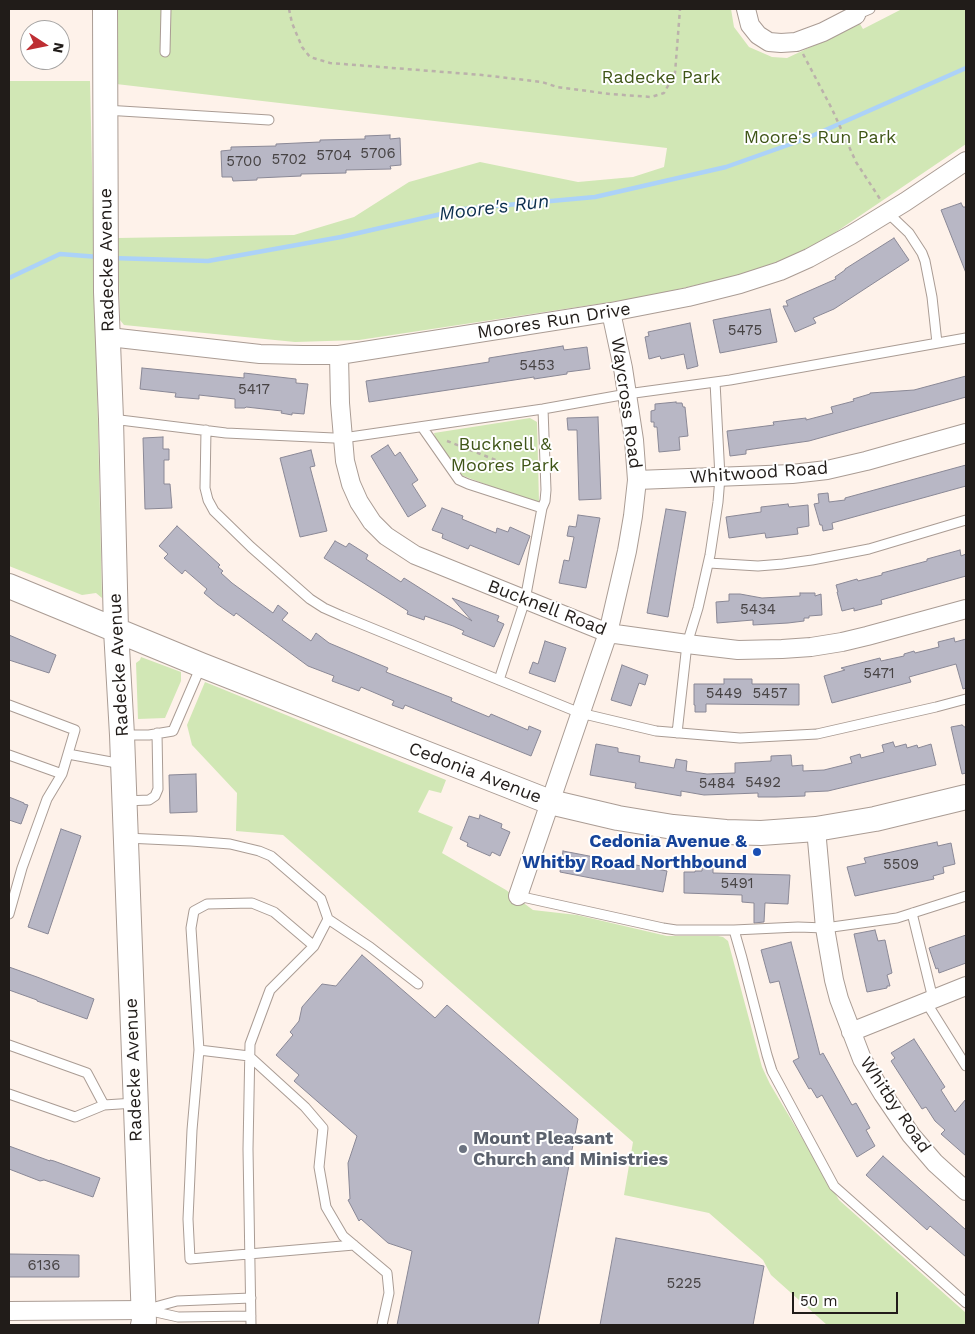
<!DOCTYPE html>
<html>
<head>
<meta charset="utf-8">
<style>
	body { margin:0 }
	#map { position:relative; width:975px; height:1334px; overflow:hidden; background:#fef2ea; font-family:"Work Sans",sans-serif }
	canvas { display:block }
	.frame { position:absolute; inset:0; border:10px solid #211c19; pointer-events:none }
	.north { position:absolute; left:20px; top:20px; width:50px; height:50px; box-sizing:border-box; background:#fff; border:1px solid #a6a4a3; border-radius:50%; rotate:101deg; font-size:14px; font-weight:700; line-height:20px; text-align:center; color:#211c19 }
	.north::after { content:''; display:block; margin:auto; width:18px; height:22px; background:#be2e33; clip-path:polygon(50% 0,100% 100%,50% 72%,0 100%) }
	.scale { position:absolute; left:792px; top:1292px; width:106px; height:22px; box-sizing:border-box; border:2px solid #211c19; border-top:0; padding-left:6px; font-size:15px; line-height:18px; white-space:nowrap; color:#211c19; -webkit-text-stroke:4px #fff; paint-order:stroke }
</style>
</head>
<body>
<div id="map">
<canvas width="975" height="1334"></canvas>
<div class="frame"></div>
<div class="north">N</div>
<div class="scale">50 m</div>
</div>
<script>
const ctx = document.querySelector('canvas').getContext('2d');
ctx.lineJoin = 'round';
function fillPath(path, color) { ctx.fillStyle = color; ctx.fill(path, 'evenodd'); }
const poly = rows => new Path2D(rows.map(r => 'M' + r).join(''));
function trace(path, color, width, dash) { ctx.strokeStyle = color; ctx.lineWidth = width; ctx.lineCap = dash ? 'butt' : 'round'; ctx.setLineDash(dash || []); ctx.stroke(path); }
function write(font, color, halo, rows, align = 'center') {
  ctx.font = font + ' "Work Sans",sans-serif'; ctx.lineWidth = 4; ctx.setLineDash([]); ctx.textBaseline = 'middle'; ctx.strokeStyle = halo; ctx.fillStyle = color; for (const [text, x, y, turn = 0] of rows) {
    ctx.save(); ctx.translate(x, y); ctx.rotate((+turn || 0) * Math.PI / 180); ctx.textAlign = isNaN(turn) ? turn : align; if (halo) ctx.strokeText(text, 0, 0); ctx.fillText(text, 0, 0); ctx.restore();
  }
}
const green = poly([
	[116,9,731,9,734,27,749,47,772,57,787,58,860,24,863,29,902,9,966,9,966,144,830,236,798,254,744,274,644,297,359,340,295,342,124,325,120,320,118,238,294,235,354,217,409,182,480,162,578,182,633,177,664,167,667,148,116,84],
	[9,81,90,81,102,598,96,593,82,595,9,566],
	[530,418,537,422,539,502,535,503,461,475,436,441,434,433],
	[141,657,181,672,181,681,165,718,138,719,136,663,140,660],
	[205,682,446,780,441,793,429,790,418,812,453,827,442,853,506,890,533,910,577,915,667,936,718,936,723,937,728,941,762,1067,770,1084,839,1200,966,1313,966,1325,827,1325,771,1275,763,1260,709,1213,624,1195,633,1142,283,835,236,831,237,793,192,745,187,725]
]);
const stream = poly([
	[112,258,208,261,341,237,463,209,595,197,726,167,805,139,966,68],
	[9,278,60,254,99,257]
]);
const building = poly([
	[390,135,390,139,400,138,401,165,390,166,391,169,346,170,346,173,301,174,301,176,257,178,257,180,233,181,232,177,222,177,221,151,231,150,231,147,276,146,276,144,320,142,320,140,365,139,365,136,390,135],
	[961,203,963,207,966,207,966,273,941,210,961,203],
	[894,238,909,260,834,309,813,318,816,323,795,332,783,306,788,306,786,301,836,279,835,277,845,270,845,269,894,238],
	[770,309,777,342,720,353,713,320,770,309],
	[690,323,698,366,687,369,684,354,661,359,660,356,649,359,645,337,649,336,648,332,690,323],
	[563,346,564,350,587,347,590,369,567,372,567,374,534,379,534,377,369,402,366,381,489,362,489,358,563,346],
	[142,368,244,378,244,373,296,379,296,383,308,384,304,414,292,413,292,415,281,413,282,411,246,407,245,408,235,408,235,399,199,395,199,399,175,397,176,393,140,389,142,368],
	[966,376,966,397,809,441,746,450,746,454,730,456,727,431,774,425,773,422,806,418,806,420,833,413,831,407,854,401,853,399,870,394,870,393,914,390,966,376],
	[676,402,676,403,682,403,683,407,685,407,688,436,679,437,680,450,659,452,657,427,654,427,654,422,651,422,651,411,655,410,655,404,676,402],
	[598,417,601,499,579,500,577,430,568,430,567,418,598,417],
	[163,437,163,449,169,449,169,460,164,460,164,484,170,484,172,508,145,509,143,438,163,437],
	[388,445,395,456,400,452,418,480,412,484,426,506,408,517,371,456,388,445],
	[311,450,315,466,310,467,327,531,300,537,280,458,311,450],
	[966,465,966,486,832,523,833,529,823,531,822,525,820,525,814,504,819,503,818,494,828,493,829,502,845,500,845,498,966,465],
	[788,504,789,507,808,505,809,526,797,528,798,534,766,538,765,533,729,538,726,517,761,512,761,507,788,504],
	[442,508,463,516,462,519,496,533,497,528,508,532,510,527,530,536,519,565,470,545,468,549,442,538,443,534,432,530,442,508],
	[666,509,686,512,668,617,647,613,666,509],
	[578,515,600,518,586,588,559,583,564,560,569,561,574,537,567,536,569,526,576,527,578,515],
	[177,526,220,565,218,567,223,571,221,573,232,583,273,613,278,605,288,613,282,620,311,641,316,633,329,643,388,668,386,672,452,698,451,701,489,717,491,714,528,730,529,726,541,731,531,756,405,705,403,709,392,705,394,701,361,687,359,691,332,681,334,676,308,666,236,613,234,616,217,604,204,593,207,589,185,570,182,574,164,558,168,554,159,546,177,526],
	[335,541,346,547,349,543,368,555,366,559,401,582,404,578,472,621,452,598,499,616,497,621,504,624,494,647,462,634,464,631,453,626,425,616,424,620,407,614,408,611,324,558,335,541],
	[960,550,961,556,966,554,966,576,881,600,882,604,854,611,854,608,842,611,837,592,838,592,836,585,857,579,858,581,882,575,882,573,927,561,927,559,960,550],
	[800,593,815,593,815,596,821,594,822,615,809,616,809,618,804,618,804,621,788,623,753,625,753,620,717,623,716,602,729,601,729,594,740,594,762,598,800,596,800,593],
	[9,635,56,655,49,673,9,660,9,635],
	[954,638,955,642,966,639,966,688,963,689,956,664,909,677,911,682,832,703,824,676,845,670,841,668,880,658,881,661,904,656,904,654,914,651,915,653,939,647,938,642,954,638],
	[545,641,566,648,555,682,529,673,533,662,538,664,545,641],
	[622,665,648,675,645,685,639,683,631,706,611,700,622,665],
	[724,679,752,679,752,684,799,684,799,705,706,704,706,712,695,712,695,705,694,705,694,684,724,684,724,679],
	[962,725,966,728,966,773,962,774,951,727,962,725],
	[893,742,895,747,906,744,907,748,917,745,918,748,931,744,936,765,828,791,805,792,805,796,776,797,758,797,758,793,704,795,681,791,681,796,635,788,636,783,590,775,596,744,618,748,618,752,640,756,639,762,674,768,676,759,687,761,686,771,707,774,735,773,735,763,771,761,771,756,791,755,792,766,803,765,803,771,824,770,852,763,850,757,860,754,861,758,884,752,882,745,893,742],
	[196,774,197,812,170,813,169,775,196,774],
	[9,797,24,803,24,804,28,805,21,824,9,820,9,797],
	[480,815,502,824,501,828,510,832,500,856,492,852,490,856,467,846,468,843,460,839,469,816,479,819,480,815],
	[61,829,81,836,48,934,28,927,61,829],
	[937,842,938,846,951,843,955,864,943,867,944,873,933,876,934,879,855,896,847,867,866,863,864,858,937,842],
	[563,851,667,871,663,892,560,872,563,851],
	[702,867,713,868,713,873,790,875,788,904,765,903,764,922,754,923,754,903,742,902,742,895,684,893,684,872,695,872,695,871,702,871,702,867],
	[875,930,878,941,885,940,892,973,887,975,890,986,887,986,887,988,867,992,854,934,875,930],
	[966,935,966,963,939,973,938,968,936,969,929,948,966,935],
	[791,942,820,1055,823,1053,852,1105,856,1103,870,1128,866,1130,875,1146,857,1157,822,1095,817,1098,811,1088,809,1089,793,1061,799,1058,779,981,770,983,761,950,791,942],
	[362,955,435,1018,447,1005,578,1119,538,1325,397,1325,412,1251,388,1243,361,1219,359,1221,348,1200,350,1199,348,1163,357,1136,294,1081,299,1075,276,1055,293,1035,290,1032,299,1021,302,1007,322,984,336,986,362,955],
	[9,967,37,977,94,999,87,1019,37,1001,37,1000,9,990,9,967],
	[914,1039,945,1087,941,1090,955,1112,966,1099,966,1156,941,1134,945,1130,935,1121,926,1107,922,1109,891,1061,895,1058,891,1053,914,1039],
	[9,1146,50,1161,50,1160,54,1161,100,1178,93,1197,44,1180,40,1181,9,1169,9,1146],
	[883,1156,966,1230,966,1257,930,1226,927,1230,866,1175,883,1156],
	[616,1238,764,1266,753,1325,600,1325,616,1238],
	[9,1254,79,1255,79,1277,9,1277,9,1254]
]);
const path = poly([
	[289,9,292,23,302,47,310,57,330,63,482,75,542,82,557,87,610,94,651,97,664,93,675,73,680,9],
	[803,54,832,109,856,162,880,199],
	[447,441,506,464]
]);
const lane = poly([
	[856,15,870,9],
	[165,52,166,9],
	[105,110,269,120],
	[888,213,909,233,922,253,925,261,932,297,937,343],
	[112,419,226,433,334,438,343,438,543,409,627,394,730,380,966,338],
	[422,427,459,480,468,484,542,508,545,501,546,490,543,409],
	[206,430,205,488,208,500,214,511,251,547,310,599,324,608,342,616,580,713,656,731,740,738,817,734,936,707,966,699],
	[709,563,758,566,783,564,812,560,869,549,966,520],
	[499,680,525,600,542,508],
	[9,705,75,730,62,774,9,755],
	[677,733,687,644,698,608,710,555,718,502,720,477,715,382],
	[123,735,149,735,173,731,201,666],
	[68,754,122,764],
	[125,801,149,800,155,796,158,789,157,733],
	[126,838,191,841,230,844,259,851,271,856,321,899,328,919,314,946,270,990,250,1044,248,1149,251,1325],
	[518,896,663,928,676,930,734,930,798,927,825,928,897,918,966,896],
	[912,913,933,999],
	[9,914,22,868,47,799,62,774],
	[328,919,370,947,418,984],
	[734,930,742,958,767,1055,772,1071,834,1186,966,1303],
	[926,1002,966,1066],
	[9,1045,87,1073,104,1105],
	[199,1050,191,928,194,911,207,904,252,903,274,912,314,946],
	[9,1094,75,1117,104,1105,135,1103],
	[354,1245,190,1259,188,1219,192,1130,199,1050,249,1056,305,1107,323,1128,319,1167,326,1207,343,1236,387,1273,389,1293,382,1325],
	[144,1310,177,1301,251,1298],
	[147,1310,178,1317,251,1316]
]);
const street = poly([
	[746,9,750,25,758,35,769,42,781,43,796,42,823,32,856,15],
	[109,337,260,354,303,355,339,355,611,312,688,297,740,284,780,271,809,258,851,235,905,202,966,161],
	[339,355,340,403,343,438,345,461,351,484,359,502,372,522,386,536,415,555,608,633,687,644,738,650,782,649,811,647,842,642,867,636,966,609],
	[637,480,792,474,827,470,866,461,966,433],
	[816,829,825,928,834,980,839,999,862,1059,883,1094,911,1135,935,1163,966,1191],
	[518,896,608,633,627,551,633,516,637,480,634,440,623,368,611,312],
	[851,1032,966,986],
	[9,1311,144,1310]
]);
const secondary = poly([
	[105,9,106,292,111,419,116,630,122,735,144,1321,143,1325],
	[9,586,201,665,550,802,618,818,673,827,726,832,761,833,816,829,875,819,966,797]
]);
const markers = [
	[757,852,5,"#1a4fb4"],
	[463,1149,5,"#6b7280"]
];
const numberNames = [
	["5706",378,154],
	["5704",334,156],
	["5702",289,160],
	["5700",244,162],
	["5475",745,331],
	["5453",537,366],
	["5417",254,390],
	["5434",758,610],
	["5471",879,674],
	["5449",724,694],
	["5457",770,694],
	["5492",763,783],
	["5484",717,784],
	["5509",901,865],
	["5491",737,884],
	["6136",44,1266],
	["5225",684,1284]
];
const parkNames = [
	["Radecke Park",661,78],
	["Moore's Run Park",820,138],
	["Bucknell &",505,445],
	["Moores Park",505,466]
];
const streetNames = [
	["Radecke Avenue",107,260,-91],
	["Moores Run Drive",554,321,-9],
	["Waycross Road",626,403,82],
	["Whitwood Road",759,473,-4],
	["Bucknell Road",547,608,21],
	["Radecke Avenue",119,665,-93],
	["Cedonia Avenue",475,773,21],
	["Radecke Avenue",134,1070,-92],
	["Whitby Road",895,1105,56]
];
const transitNames = [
	["Cedonia Avenue &",747,842],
	["Whitby Road Northbound",747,863]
];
const worshipNames = [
	["Mount Pleasant",473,1139],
	["Church and Ministries",473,1160]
];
const waterNames = [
	["Moore's Run",494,208,-7]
];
fillPath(green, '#d1e7b5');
trace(stream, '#acd2f8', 4.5);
fillPath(building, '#b8b7c5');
trace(building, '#8a8896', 1);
trace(lane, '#aa9c94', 11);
trace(street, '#aa9c94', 20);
trace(secondary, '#aa9c94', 26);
trace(path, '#bbb1ab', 2.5, [4, 4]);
trace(lane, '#fff', 9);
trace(street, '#fff', 18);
trace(secondary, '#fff', 24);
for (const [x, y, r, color] of markers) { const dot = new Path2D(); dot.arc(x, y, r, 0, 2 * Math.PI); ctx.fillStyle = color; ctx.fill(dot); trace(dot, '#fff', 2); }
write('15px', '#474344', null, numberNames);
write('18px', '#3f5517', '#fff', parkNames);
write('18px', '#211c19', '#fff', streetNames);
write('bold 18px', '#164399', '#fff', transitNames, 'right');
write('bold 18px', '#5b616d', '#fff', worshipNames, 'left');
write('italic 19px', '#0b2e4d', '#fff', waterNames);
</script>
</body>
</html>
